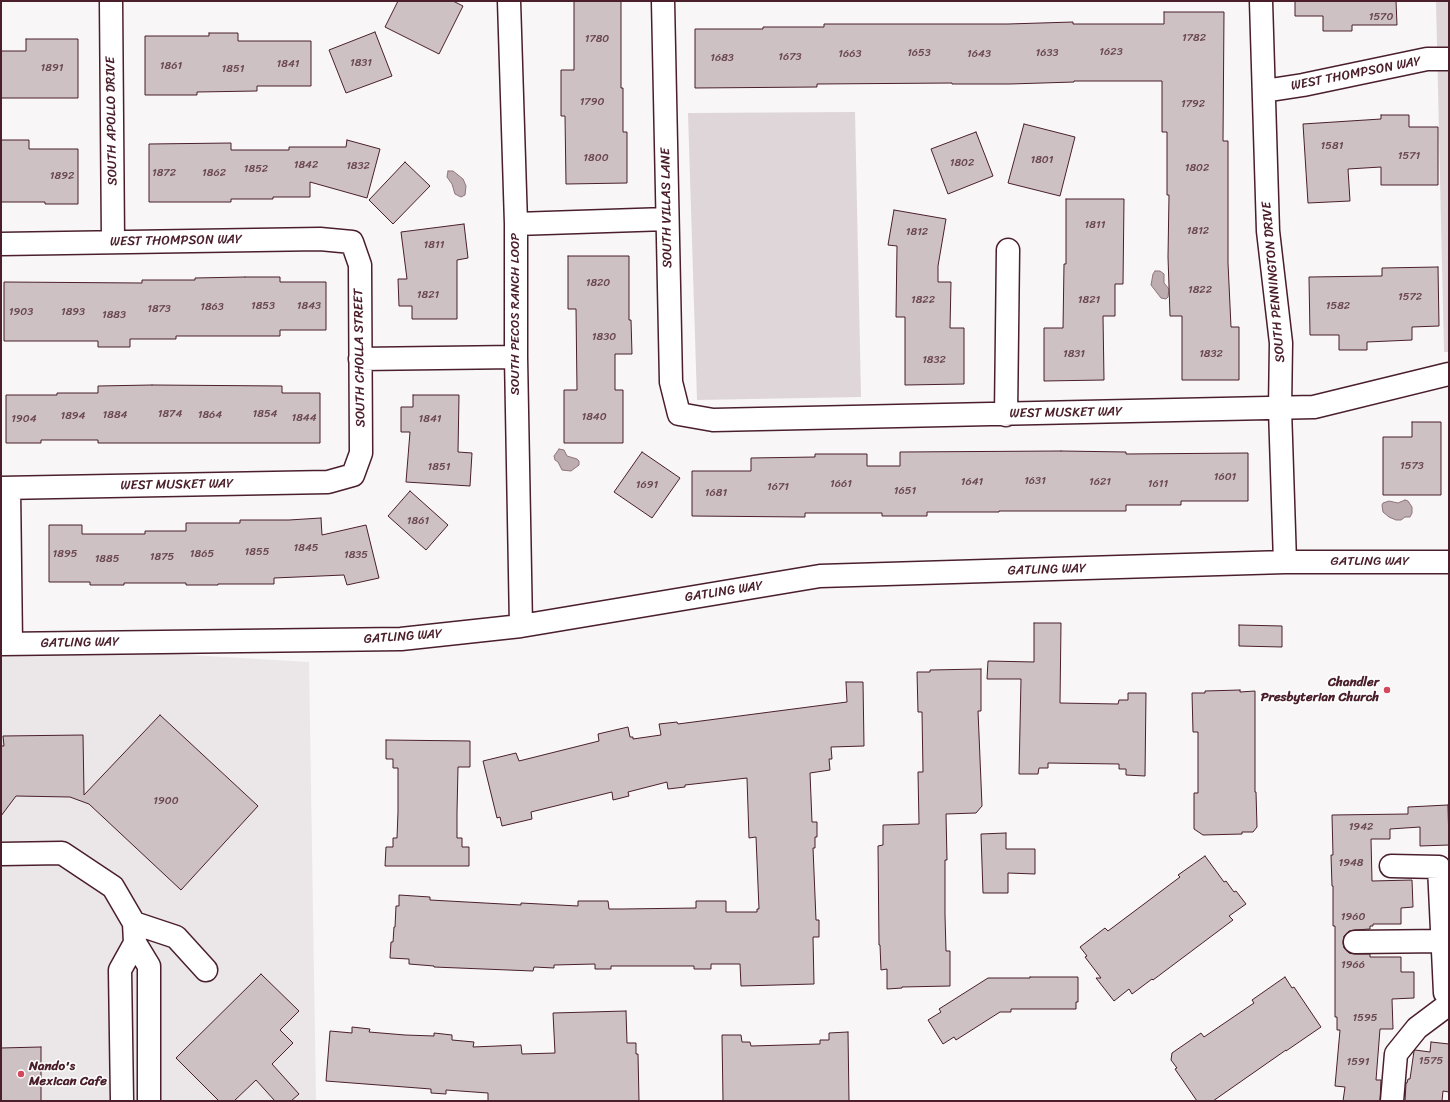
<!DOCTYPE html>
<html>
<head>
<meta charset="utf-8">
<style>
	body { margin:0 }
	#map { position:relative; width:1450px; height:1102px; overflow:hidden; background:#f8f6f7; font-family:Sriracha,sans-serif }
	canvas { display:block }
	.frame { position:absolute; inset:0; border:2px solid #4a1f2b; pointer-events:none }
</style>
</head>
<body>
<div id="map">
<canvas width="1450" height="1102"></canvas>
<div class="frame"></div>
</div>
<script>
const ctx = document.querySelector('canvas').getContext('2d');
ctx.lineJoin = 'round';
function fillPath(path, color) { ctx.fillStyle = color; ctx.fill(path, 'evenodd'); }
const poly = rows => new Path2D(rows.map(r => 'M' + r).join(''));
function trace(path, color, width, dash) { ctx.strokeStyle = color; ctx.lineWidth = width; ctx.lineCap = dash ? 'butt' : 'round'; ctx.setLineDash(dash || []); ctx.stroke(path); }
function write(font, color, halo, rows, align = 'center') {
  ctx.font = font + ' Sriracha,sans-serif'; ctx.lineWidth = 3; ctx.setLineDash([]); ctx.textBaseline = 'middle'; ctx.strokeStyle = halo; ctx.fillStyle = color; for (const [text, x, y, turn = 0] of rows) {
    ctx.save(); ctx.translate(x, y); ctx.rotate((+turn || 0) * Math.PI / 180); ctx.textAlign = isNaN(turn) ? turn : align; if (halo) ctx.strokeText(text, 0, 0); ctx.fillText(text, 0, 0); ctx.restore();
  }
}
const built = poly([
	[1,644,309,662,316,1101,1,1101]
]);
const green = poly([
	[1436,1,1449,1,1449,352,1444,352],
	[855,112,861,397,697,400,688,113]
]);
const water = poly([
	[448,171,453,171,463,179,466,186,465,195,461,197,455,194,452,184,447,177,448,171],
	[1155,271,1160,271,1164,274,1164,283,1169,289,1168,297,1166,299,1161,298,1151,285,1153,274,1155,271],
	[559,449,564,450,567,456,577,459,579,461,579,465,571,471,562,470,558,462,555,460,554,456,559,449],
	[1405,500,1408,501,1412,507,1412,513,1410,517,1405,517,1401,520,1396,520,1389,517,1383,512,1382,505,1383,503,1389,501,1398,503,1405,500]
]);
const building = poly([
	[398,1,453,1,463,6,439,54,385,27,398,1],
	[574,1,621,1,621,88,623,88,623,132,627,132,627,183,566,184,565,116,561,116,561,70,574,70,574,1],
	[1295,1,1396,1,1397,25,1352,25,1352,31,1323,31,1323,16,1295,16,1295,1],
	[1164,12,1224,12,1223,141,1228,141,1228,263,1231,327,1239,327,1239,380,1182,380,1182,316,1170,316,1168,257,1169,195,1167,195,1167,132,1162,132,1162,81,1074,81,1074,82,1010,84,952,84,952,83,817,84,817,87,695,88,695,29,763,29,763,27,824,27,824,24,1008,24,1073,22,1073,24,1164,24,1164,12],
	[375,32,392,76,346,93,329,50,375,32],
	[209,33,238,33,238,41,311,41,311,86,257,86,257,91,197,92,197,95,145,95,145,36,209,36,209,33],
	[26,39,78,39,78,98,1,98,1,51,26,51,26,39],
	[1381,115,1409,115,1409,127,1438,127,1438,185,1381,185,1381,167,1348,169,1350,201,1308,203,1303,124,1381,119,1381,115],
	[1024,124,1075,137,1060,196,1008,183,1024,124],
	[976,132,993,176,948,194,931,149,976,132],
	[1,140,29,140,29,149,78,149,78,204,45,204,45,202,1,202,1,140],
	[347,140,380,149,367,198,310,182,310,197,273,197,273,199,231,199,231,202,149,202,149,144,231,143,231,150,289,150,289,147,346,147,347,140],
	[405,162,430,186,393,224,369,200,405,162],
	[1066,199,1124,199,1123,284,1115,284,1115,316,1103,316,1104,380,1044,381,1044,328,1063,328,1064,264,1066,264,1066,199],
	[894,210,946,219,938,266,938,282,951,282,950,328,964,328,964,384,905,385,905,317,896,317,897,246,888,245,894,210],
	[464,224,468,258,457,260,457,319,412,319,412,306,399,306,398,279,407,279,401,232,464,224],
	[568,256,629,256,629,320,631,320,632,354,615,354,615,390,623,390,623,443,564,443,564,390,577,390,576,309,568,309,568,256],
	[1438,267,1439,326,1412,327,1412,340,1367,342,1367,350,1339,350,1339,335,1310,335,1309,277,1382,276,1382,268,1438,267],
	[245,277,280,277,280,282,326,282,326,330,280,330,280,336,176,336,176,339,130,339,130,347,98,347,98,341,4,341,4,282,142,283,142,280,195,280,195,278,245,277],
	[152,385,282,386,282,393,320,393,320,443,98,443,98,440,41,440,41,443,6,443,6,395,57,395,57,393,98,393,98,386,152,385],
	[413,395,459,395,458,452,472,453,470,486,406,482,410,432,401,432,401,407,413,407,413,395],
	[1412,422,1441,422,1441,495,1383,495,1383,437,1412,437,1412,422],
	[1061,451,1126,452,1126,454,1248,453,1248,501,1181,501,1181,505,1126,505,1126,511,999,511,999,512,927,512,927,516,882,516,882,513,805,513,805,517,692,516,692,471,751,471,751,458,815,457,815,454,867,454,867,466,900,466,900,452,1061,451],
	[642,452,680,478,652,518,614,492,642,452],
	[410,491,448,525,426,550,388,516,410,491],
	[321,518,322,535,366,525,379,578,347,585,344,575,274,578,274,584,218,584,218,585,186,585,186,583,124,583,124,585,90,585,90,582,49,582,49,525,82,525,82,534,145,534,145,531,186,531,186,523,240,523,240,520,289,520,321,518],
	[1034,623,1061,623,1060,703,1118,704,1119,700,1128,700,1128,693,1146,693,1145,776,1126,775,1126,769,1119,769,1119,764,1048,763,1048,768,1039,768,1038,774,1019,774,1021,679,987,679,988,661,1034,662,1034,623],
	[1239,625,1282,626,1282,647,1239,646,1239,625],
	[981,669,981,711,978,711,982,806,976,813,946,814,947,860,945,860,945,915,946,951,950,951,950,986,902,987,902,988,887,989,887,969,881,970,880,945,879,945,878,846,883,845,883,825,919,824,918,772,923,772,922,712,918,712,917,672,930,672,930,670,981,669],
	[846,682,863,682,864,746,831,747,832,759,829,759,830,770,810,773,812,822,817,822,817,837,815,837,815,848,813,848,816,920,819,920,819,937,813,937,814,984,741,986,740,964,711,964,711,969,694,969,694,966,611,966,611,969,595,969,595,964,554,965,554,968,534,967,533,971,434,967,434,966,409,964,409,959,390,958,391,942,393,942,394,927,395,927,396,906,399,906,399,895,430,897,430,900,521,905,521,903,578,906,578,901,608,901,609,909,622,909,696,908,696,901,726,901,726,912,757,912,757,909,759,909,756,837,749,838,747,778,685,785,685,787,668,789,667,782,628,792,629,796,613,800,612,792,531,812,532,819,502,826,500,817,497,818,483,761,516,753,519,761,599,741,598,734,628,727,630,737,633,737,633,739,661,735,659,724,677,722,678,724,847,702,846,682],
	[1240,690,1240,692,1255,691,1255,792,1256,792,1257,827,1253,832,1242,832,1242,834,1203,835,1194,829,1194,793,1198,793,1198,732,1193,732,1192,693,1205,693,1205,691,1240,690],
	[160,715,258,806,181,890,89,804,70,797,16,796,1,816,1,746,4,746,3,736,83,735,84,795,160,715],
	[386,740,470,741,470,767,458,767,457,812,457,838,462,838,462,847,469,847,469,866,385,866,386,847,393,847,393,838,397,838,398,812,398,768,393,768,393,759,386,759,386,740],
	[1448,805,1449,845,1420,846,1420,827,1390,829,1390,839,1371,839,1372,881,1412,880,1413,907,1401,908,1401,924,1373,924,1373,926,1370,926,1370,929,1355,930,1349,931,1344,936,1343,943,1344,948,1349,953,1355,954,1370,954,1370,957,1401,957,1401,972,1414,972,1414,998,1392,999,1393,1029,1380,1029,1376,1080,1381,1080,1380,1101,1343,1101,1345,1087,1335,1086,1340,1030,1337,1030,1337,1017,1335,1017,1335,926,1333,926,1333,886,1332,886,1331,855,1333,855,1332,815,1408,814,1408,807,1448,805],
	[1006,833,1006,849,1035,849,1035,874,1008,873,1008,893,983,893,981,834,1006,833],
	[1205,856,1224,882,1226,881,1234,892,1236,891,1246,904,1229,916,1233,920,1153,980,1152,979,1132,994,1129,989,1114,1001,1096,978,1101,978,1085,957,1087,956,1080,947,1105,928,1108,931,1180,877,1178,875,1205,856],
	[261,974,299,1011,280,1030,293,1043,272,1064,299,1094,291,1101,275,1101,256,1080,234,1101,219,1101,176,1058,261,974],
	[1030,977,1078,977,1078,1002,1076,1002,1076,1009,1011,1009,1011,1012,1000,1012,956,1040,954,1037,943,1044,928,1020,941,1012,939,1009,988,978,1030,978,1030,977],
	[1285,977,1292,988,1294,987,1321,1027,1286,1051,1286,1050,1213,1101,1197,1101,1175,1069,1177,1068,1171,1060,1172,1053,1201,1033,1204,1037,1254,1003,1252,1000,1285,977],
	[626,1011,627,1043,636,1043,636,1054,638,1054,639,1101,488,1101,488,1093,446,1090,446,1094,431,1093,431,1089,326,1081,330,1031,352,1033,352,1027,370,1029,369,1032,405,1035,434,1036,434,1033,452,1035,452,1040,474,1042,473,1047,521,1045,522,1054,555,1053,553,1013,626,1011],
	[848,1032,849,1101,723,1101,722,1035,741,1035,742,1042,750,1042,751,1046,820,1044,820,1040,829,1040,829,1033,848,1032],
	[1431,1042,1449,1044,1449,1092,1443,1091,1442,1101,1405,1101,1406,1083,1407,1083,1408,1079,1410,1079,1414,1051,1415,1050,1430,1052,1431,1042],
	[41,1047,41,1101,1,1101,1,1048,41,1047]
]);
const minor = poly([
	[111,1,113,241],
	[509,1,516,224,516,357,521,626],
	[663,1,671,382,679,414,713,420,1314,407,1449,374],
	[1261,1,1268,231,1281,343,1280,409,1285,562],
	[1264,91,1303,85,1427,59,1449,59],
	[516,224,667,219],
	[1,244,320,239,352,242,360,265,361,453,353,475,328,482,1,488],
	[360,359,516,357],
	[1006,415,1008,250],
	[9,488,11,644],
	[1,644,401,639,521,626,820,576,1285,562,1449,562],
	[1,854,62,853,113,887,134,923,135,943,149,966,149,1101],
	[1391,866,1439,867,1445,993,1449,997],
	[134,923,176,937,206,970],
	[1355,942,1443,941],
	[122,1101,120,970,135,943],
	[1392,1101,1396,1054,1417,1028,1449,1004]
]);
const markers = [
	[1387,690,4,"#d1495b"],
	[21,1074,4,"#d1495b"]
];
const numberNames = [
	["1570",1381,17],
	["1782",1194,38],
	["1780",597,39],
	["1623",1111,52],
	["1653",919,53],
	["1633",1047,53],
	["1663",850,54],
	["1643",979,54],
	["1673",790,57],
	["1683",722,58],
	["1831",361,63],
	["1841",288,64],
	["1861",171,66],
	["1891",52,68],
	["1851",233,69],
	["1790",592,102],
	["1792",1193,104],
	["1581",1332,146],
	["1571",1409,156],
	["1800",596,158],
	["1801",1042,160],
	["1802",962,163],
	["1842",306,165],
	["1832",358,166],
	["1802",1197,168],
	["1852",256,169],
	["1872",164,173],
	["1862",214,173],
	["1892",62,176],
	["1811",1095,225],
	["1812",1198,231],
	["1812",917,232],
	["1811",434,245],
	["1820",598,283],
	["1822",1200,290],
	["1821",428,295],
	["1572",1410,297],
	["1822",923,300],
	["1821",1089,300],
	["1853",263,306],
	["1843",309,306],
	["1582",1338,306],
	["1863",212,307],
	["1873",159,309],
	["1903",21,312],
	["1893",73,312],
	["1883",114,315],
	["1830",604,337],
	["1831",1074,354],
	["1832",1211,354],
	["1832",934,360],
	["1874",170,414],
	["1854",265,414],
	["1884",115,415],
	["1864",210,415],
	["1894",73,416],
	["1840",594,417],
	["1844",304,418],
	["1904",24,419],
	["1841",430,419],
	["1573",1412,466],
	["1851",439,467],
	["1601",1225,477],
	["1631",1035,481],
	["1641",972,482],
	["1621",1100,482],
	["1661",841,484],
	["1611",1158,484],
	["1691",647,485],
	["1671",778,487],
	["1651",905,491],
	["1681",716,493],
	["1861",418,521],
	["1845",306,548],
	["1855",257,552],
	["1895",65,554],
	["1865",202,554],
	["1835",356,555],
	["1875",162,557],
	["1885",107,559],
	["1900",166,801],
	["1942",1361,827],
	["1948",1351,863],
	["1960",1353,917],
	["1966",1353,965],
	["1595",1365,1018],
	["1575",1431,1061],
	["1591",1358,1062]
];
const streetNames = [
	["WEST THOMPSON WAY",1356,74,-11],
	["SOUTH APOLLO DRIVE",112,121,-91],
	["SOUTH VILLAS LANE",667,208,-91],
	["WEST THOMPSON WAY",176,241,-1],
	["SOUTH PENNINGTON DRIVE",1274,282,-95],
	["SOUTH PECOS RANCH LOOP",516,314,-90],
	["SOUTH CHOLLA STREET",360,358,-91],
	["WEST MUSKET WAY",1066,413,-1],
	["WEST MUSKET WAY",177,485,-1],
	["GATLING WAY",1370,562],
	["GATLING WAY",1047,570,-2],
	["GATLING WAY",724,592,-9],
	["GATLING WAY",403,637,-4],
	["GATLING WAY",80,643,-1]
];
const poiNames = [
	["Chandler",1379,683],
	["Presbyterian Church",1379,698],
	["Nando's",29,1067,"left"],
	["Mexican Cafe",29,1082,"left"]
];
fillPath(built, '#ebe6e8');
fillPath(green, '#ded6d9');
fillPath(water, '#bdadb0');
trace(water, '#8f747b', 1);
fillPath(building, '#cdc1c4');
trace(building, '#4a1f2b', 1);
trace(minor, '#4a1f2b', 25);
trace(minor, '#fff', 22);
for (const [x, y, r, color] of markers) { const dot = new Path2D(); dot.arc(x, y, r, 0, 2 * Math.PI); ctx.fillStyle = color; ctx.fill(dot); trace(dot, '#fff', 1.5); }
write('11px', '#6b4851', null, numberNames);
write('13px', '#4a1f2b', '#fff', streetNames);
write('bold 13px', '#4a1f2b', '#fff', poiNames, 'right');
</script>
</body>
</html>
